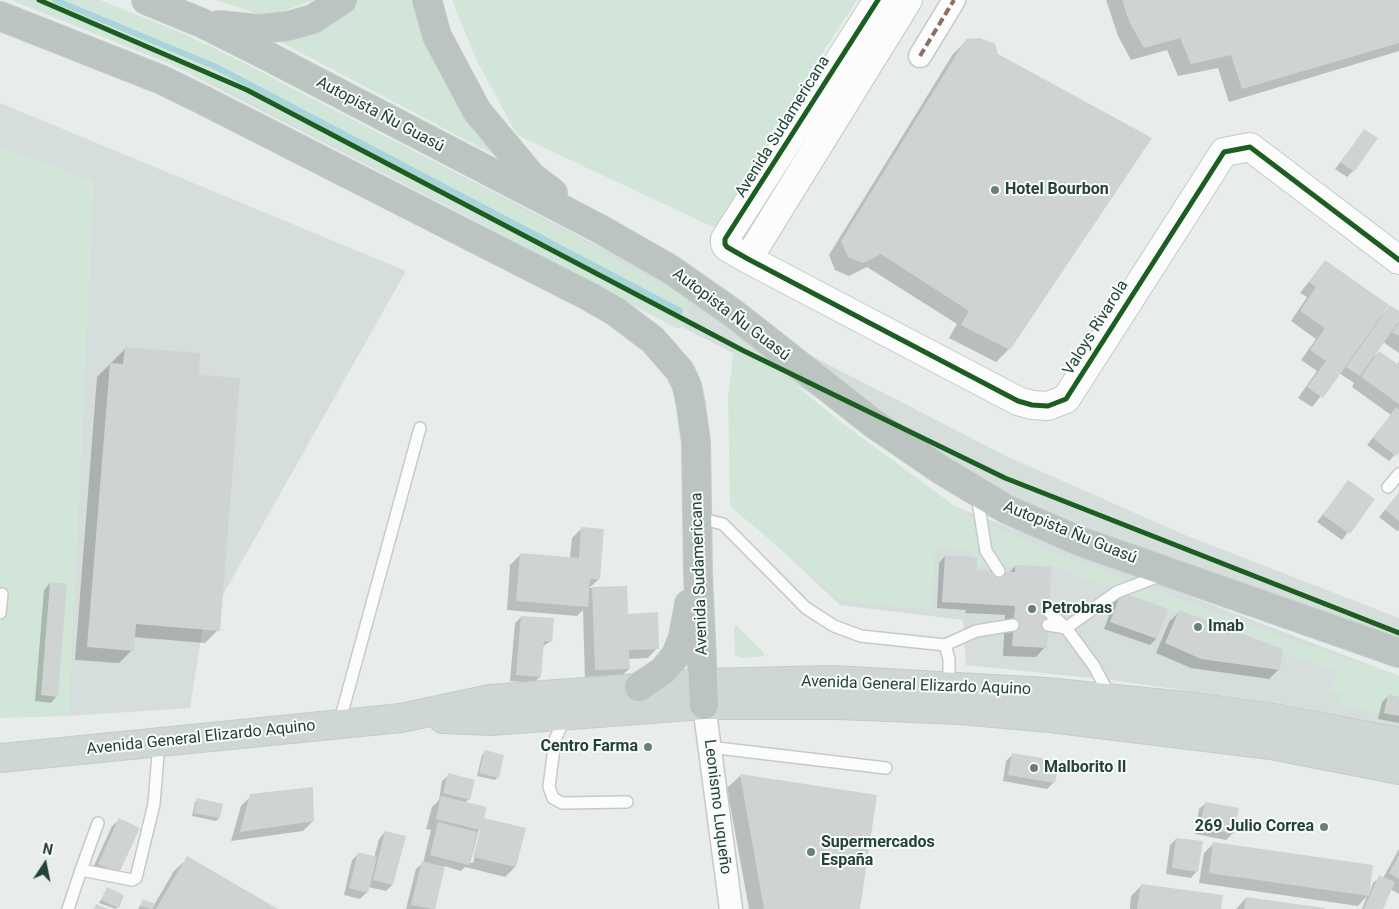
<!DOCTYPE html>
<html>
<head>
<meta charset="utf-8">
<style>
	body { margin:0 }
	#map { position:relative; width:1399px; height:909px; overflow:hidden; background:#e8edeb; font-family:Roboto,sans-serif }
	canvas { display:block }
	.north { position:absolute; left:20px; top:839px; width:50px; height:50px; -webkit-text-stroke:4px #f7fbf9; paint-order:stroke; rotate:11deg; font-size:14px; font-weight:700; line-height:20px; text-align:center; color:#24423a }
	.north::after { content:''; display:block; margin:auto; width:18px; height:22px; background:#24423a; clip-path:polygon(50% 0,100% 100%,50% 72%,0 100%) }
</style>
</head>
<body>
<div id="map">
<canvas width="1399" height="909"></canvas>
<div class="north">N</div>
</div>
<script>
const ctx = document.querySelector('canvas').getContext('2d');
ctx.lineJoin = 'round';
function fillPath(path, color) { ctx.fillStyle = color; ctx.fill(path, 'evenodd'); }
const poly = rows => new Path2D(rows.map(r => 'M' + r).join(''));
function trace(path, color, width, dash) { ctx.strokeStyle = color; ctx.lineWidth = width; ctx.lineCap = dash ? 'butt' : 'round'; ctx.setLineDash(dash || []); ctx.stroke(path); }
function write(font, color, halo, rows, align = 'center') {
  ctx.font = font + ' Roboto,sans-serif'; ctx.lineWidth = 4; ctx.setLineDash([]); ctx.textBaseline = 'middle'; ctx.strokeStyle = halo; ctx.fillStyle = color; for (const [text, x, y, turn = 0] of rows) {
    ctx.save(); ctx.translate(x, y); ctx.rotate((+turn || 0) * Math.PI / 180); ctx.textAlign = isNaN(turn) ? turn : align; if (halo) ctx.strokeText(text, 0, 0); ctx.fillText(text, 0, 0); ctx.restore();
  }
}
const built = poly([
	[206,44,1006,456,1185,535,1399,618,1399,653,1171,565,995,488,192,75],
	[0,103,406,271,202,632,190,708,68,716,93,182,0,147],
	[736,423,1399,676,1399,729,1294,706,1119,681,966,665,963,620,840,605,743,514]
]);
const green = poly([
	[11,0,100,0,182,33,248,65,589,244,650,279,682,293,687,299,689,307,683,325,680,328,676,328,242,97,170,64],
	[216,0,313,0,279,13,258,14],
	[354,0,416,0,496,156,275,39],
	[452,0,857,0,817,61,715,228,517,135,476,59],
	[0,147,93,182,68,716,0,718],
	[736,336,838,420,967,515,1050,551,1276,635,1399,676,1399,718,1340,705,1342,695,1331,690,1337,672,1050,565,975,566,974,551,935,548,932,610,840,600,730,506,728,396],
	[736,625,764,653,764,656,742,658,735,655,734,628]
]);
const shadow = poly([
	[1106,0,1399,0,1399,51,1229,102,1218,68,1178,76,1167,50,1131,60,1118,36],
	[966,41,1009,349,996,362,949,338,957,324,867,267,849,276,835,270,829,255,953,54],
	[1364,131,1353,171,1347,177,1335,169],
	[1325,261,1382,315,1390,307,1399,313,1396,323,1399,322,1399,353,1383,342,1371,359,1379,352,1397,365,1399,361,1399,450,1389,461,1367,445,1391,415,1352,387,1354,383,1339,373,1312,407,1298,398,1317,371,1301,360,1316,339,1291,321,1307,297,1300,293],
	[126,348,197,376,218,630,205,643,133,637,132,650,119,663,75,660,97,377],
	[1348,482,1373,499,1342,540,1317,522],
	[1399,493,1399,530,1397,531,1379,517],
	[582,528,599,579,589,588,626,587,627,615,657,648,648,658,628,659,629,669,619,678,585,680,583,610,577,616,507,610,510,565,520,555,570,558,572,538],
	[945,556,975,574,1009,573,1015,566,1045,647,1036,657,1003,656,1005,615,965,613,966,610,937,608,939,563],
	[50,583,57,696,51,703,35,701,44,590],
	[1121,594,1167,610,1156,639,1150,645,1104,629,1115,600],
	[1179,612,1279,669,1269,679,1191,668,1156,653,1169,622],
	[521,617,551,641,542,647,540,677,533,683,510,681,515,623],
	[1388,696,1399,698,1399,723,1378,719,1382,702],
	[485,752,498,777,495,780,477,776,482,755],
	[1013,754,1054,782,1047,789,1003,781,1006,761],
	[449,775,469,799,465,803,482,819,524,829,515,867,505,877,465,867,461,871,444,866,433,909,406,909,416,869,423,863,431,830,426,829,432,807,439,800,442,781],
	[479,829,482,829,473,863,470,863],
	[740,776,858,909,749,909,727,788],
	[251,796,313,821,303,831,231,841,241,806],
	[198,800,219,818,216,821,192,816,195,802],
	[1206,803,1233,833,1226,840,1195,834,1199,809],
	[119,820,118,873,92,870,112,826],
	[385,832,392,885,386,891,368,887,367,892,360,899,344,895,352,860,358,854,374,858,379,839],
	[1176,839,1197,871,1191,878,1166,874,1170,845],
	[1214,843,1369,894,1373,883,1380,877,1383,878,1399,849,1399,894,1390,889,1381,909,1362,909,1367,896,1358,906,1199,883,1204,853],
	[188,858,276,909,138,909,144,900,154,905,174,871],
	[1141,886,1220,909,1130,909,1131,896],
	[108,888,117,907,116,909,99,903],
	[1246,898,1324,909,1236,909]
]);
const stream = poly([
	[55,0,216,67,680,311]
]);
const building = poly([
	[1122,0,1399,0,1399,43,1242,89,1231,55,1191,64,1180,38,1144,48,1130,23],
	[980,38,995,44,998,54,1152,138,1010,350,961,325,969,311,881,254,863,263,848,257,841,241,966,39],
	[1364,129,1378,138,1354,172,1341,162],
	[1325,260,1389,305,1323,398,1307,387,1326,361,1310,350,1325,328,1300,311,1316,287,1309,282],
	[1390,305,1399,311,1399,321,1360,376,1346,367],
	[1399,323,1399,336,1392,332],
	[125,347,200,353,199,375,240,378,220,631,136,624,134,651,87,647,110,363,123,364],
	[1379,351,1399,365,1399,404,1361,377],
	[1396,407,1399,410,1399,452,1396,456,1373,438],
	[1348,480,1375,499,1350,534,1323,515],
	[1399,492,1399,521,1385,510],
	[581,527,604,529,600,579,590,579,588,607,516,601,520,553,579,558],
	[945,555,977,557,977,570,1015,572,1015,565,1051,567,1047,648,1012,646,1015,606,942,602],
	[50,582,67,584,58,697,41,695],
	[627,586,628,614,658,612,659,649,629,650,630,669,595,670,592,587],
	[1121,592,1168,609,1157,639,1110,622],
	[1179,610,1283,649,1280,670,1201,659,1165,643],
	[521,616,554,618,552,642,544,641,541,677,516,675],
	[1388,694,1399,697,1399,716,1384,713],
	[485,750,504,755,499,778,479,773],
	[1012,753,1059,761,1055,783,1008,775],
	[448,773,475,780,470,800,443,793],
	[740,774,877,795,860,909,764,909],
	[313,787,314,821,240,832,250,794],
	[441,796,487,807,484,818,526,828,516,867,473,857,480,830,436,819],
	[197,798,223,804,220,818,194,813],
	[1205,802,1239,808,1234,834,1200,827],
	[119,818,140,828,119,873,98,864],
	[438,822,477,832,469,865,430,855],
	[385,831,406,836,393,885,373,880],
	[1176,838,1203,841,1198,872,1172,868],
	[1213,842,1373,865,1369,896,1209,873],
	[358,852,377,857,368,893,349,888],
	[1399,855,1399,879,1389,873],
	[187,856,278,909,156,909],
	[422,861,445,867,435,909,411,905],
	[1379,875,1395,882,1383,909,1364,909],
	[1141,884,1223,895,1221,909,1137,909],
	[107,887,124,895,119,908,101,900],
	[1246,897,1325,908,1324,909,1244,909],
	[143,899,155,904,152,909,140,906],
	[96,904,108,909,94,909]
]);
const lane = poly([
	[1388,487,1399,474],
	[977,495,986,551,999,571],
	[698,518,723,524,806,608,834,626,861,636,945,645,976,631,1013,625],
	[1048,611,1066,628,1094,666,1110,696],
	[0,613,2,594],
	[1048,625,1066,628,1117,592,1162,575],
	[945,645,949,659,949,686],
	[565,717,555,740,549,787,553,798,562,803,627,802],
	[339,724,420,428],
	[709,747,886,768],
	[81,870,98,823],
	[68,909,81,870,132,880,136,878,154,804,159,742]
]);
const street = poly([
	[920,56,954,0],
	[704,705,731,909]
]);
const secondary = poly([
	[878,0,725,239,725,244,727,247,748,259,1018,401,1032,405,1048,406,1066,399,1224,152,1250,147,1399,260],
	[748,259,908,0]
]);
const primary = poly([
	[443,719,491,721,704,705,839,705,960,710,1050,718,1271,745,1399,770],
	[0,758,401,718,490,699,703,683,834,680,1046,692,1195,707,1274,718,1399,742]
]);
const highway = poly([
	[146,0,202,23,258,51,600,229,670,269,733,313,874,424,941,470,1006,509,1082,542,1399,653],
	[427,0,437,36,477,111,532,177,553,193],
	[0,16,162,80,203,100,590,297,616,312,653,340,680,371,687,386,691,406,696,442,698,574,704,705],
	[219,25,259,29,288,26,313,19,342,0],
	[639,687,663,671,676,655,683,637,689,604]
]);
const quiet = poly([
	[920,56,954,0]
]);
const cycleway = poly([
	[39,0,247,90,744,351,1005,478,1399,633],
	[878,0,725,239,725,244,727,247,748,259,1018,401,1032,405,1048,406,1066,399,1224,152,1250,147,1399,260]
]);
const markers = [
	[995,190,5,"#697e78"],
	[1032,609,5,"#697e78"],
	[1198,627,5,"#697e78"],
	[648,747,5,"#697e78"],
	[1034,768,5,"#697e78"],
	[1324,827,5,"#697e78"],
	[811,852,5,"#697e78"]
];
const streetNames = [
	["Autopista Ñu Guasú",380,115,28],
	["Avenida Sudamericana",783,127,-58],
	["Autopista Ñu Guasú",731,315,37],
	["Valoys Rivarola",1096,328,-58],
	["Autopista Ñu Guasú",1070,533,22],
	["Avenida Sudamericana",700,574,-92],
	["Avenida General Elizardo Aquino",916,686,2],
	["Avenida General Elizardo Aquino",201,738,-6],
	["Leonismo Luqueño",717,807,83]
];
const poiNames = [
	["Hotel Bourbon",1005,190],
	["Petrobras",1042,609],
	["Imab",1208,627],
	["Centro Farma",638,747,"right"],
	["Malborito II",1044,768],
	["269 Julio Correa",1314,827,"right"],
	["Supermercados",821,843],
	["España",821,861]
];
fillPath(built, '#d6dedb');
fillPath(green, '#d1e6d8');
fillPath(shadow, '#0003');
trace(stream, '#a9d4db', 6);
fillPath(building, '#cfd4d2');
trace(lane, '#c5cac8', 14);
trace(street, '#c5cac8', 25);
trace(secondary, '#c3cbc8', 30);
trace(primary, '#c3ccc9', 30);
trace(highway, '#c3ccc9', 30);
trace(lane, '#fcfcfc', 11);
trace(street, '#fcfcfc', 22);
trace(secondary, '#fcfcfc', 28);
trace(primary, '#cfd7d5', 28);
trace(highway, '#bcc4c2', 28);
trace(quiet, '#8d6e63', 4, [8, 4]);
trace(cycleway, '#1b5e20', 5);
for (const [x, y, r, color] of markers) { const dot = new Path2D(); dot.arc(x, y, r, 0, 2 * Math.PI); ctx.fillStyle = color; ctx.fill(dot); trace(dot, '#f7fbf9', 2); }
write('16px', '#24423a', '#f7fbf9', streetNames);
write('bold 16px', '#24423a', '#f7fbf9', poiNames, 'left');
</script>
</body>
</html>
